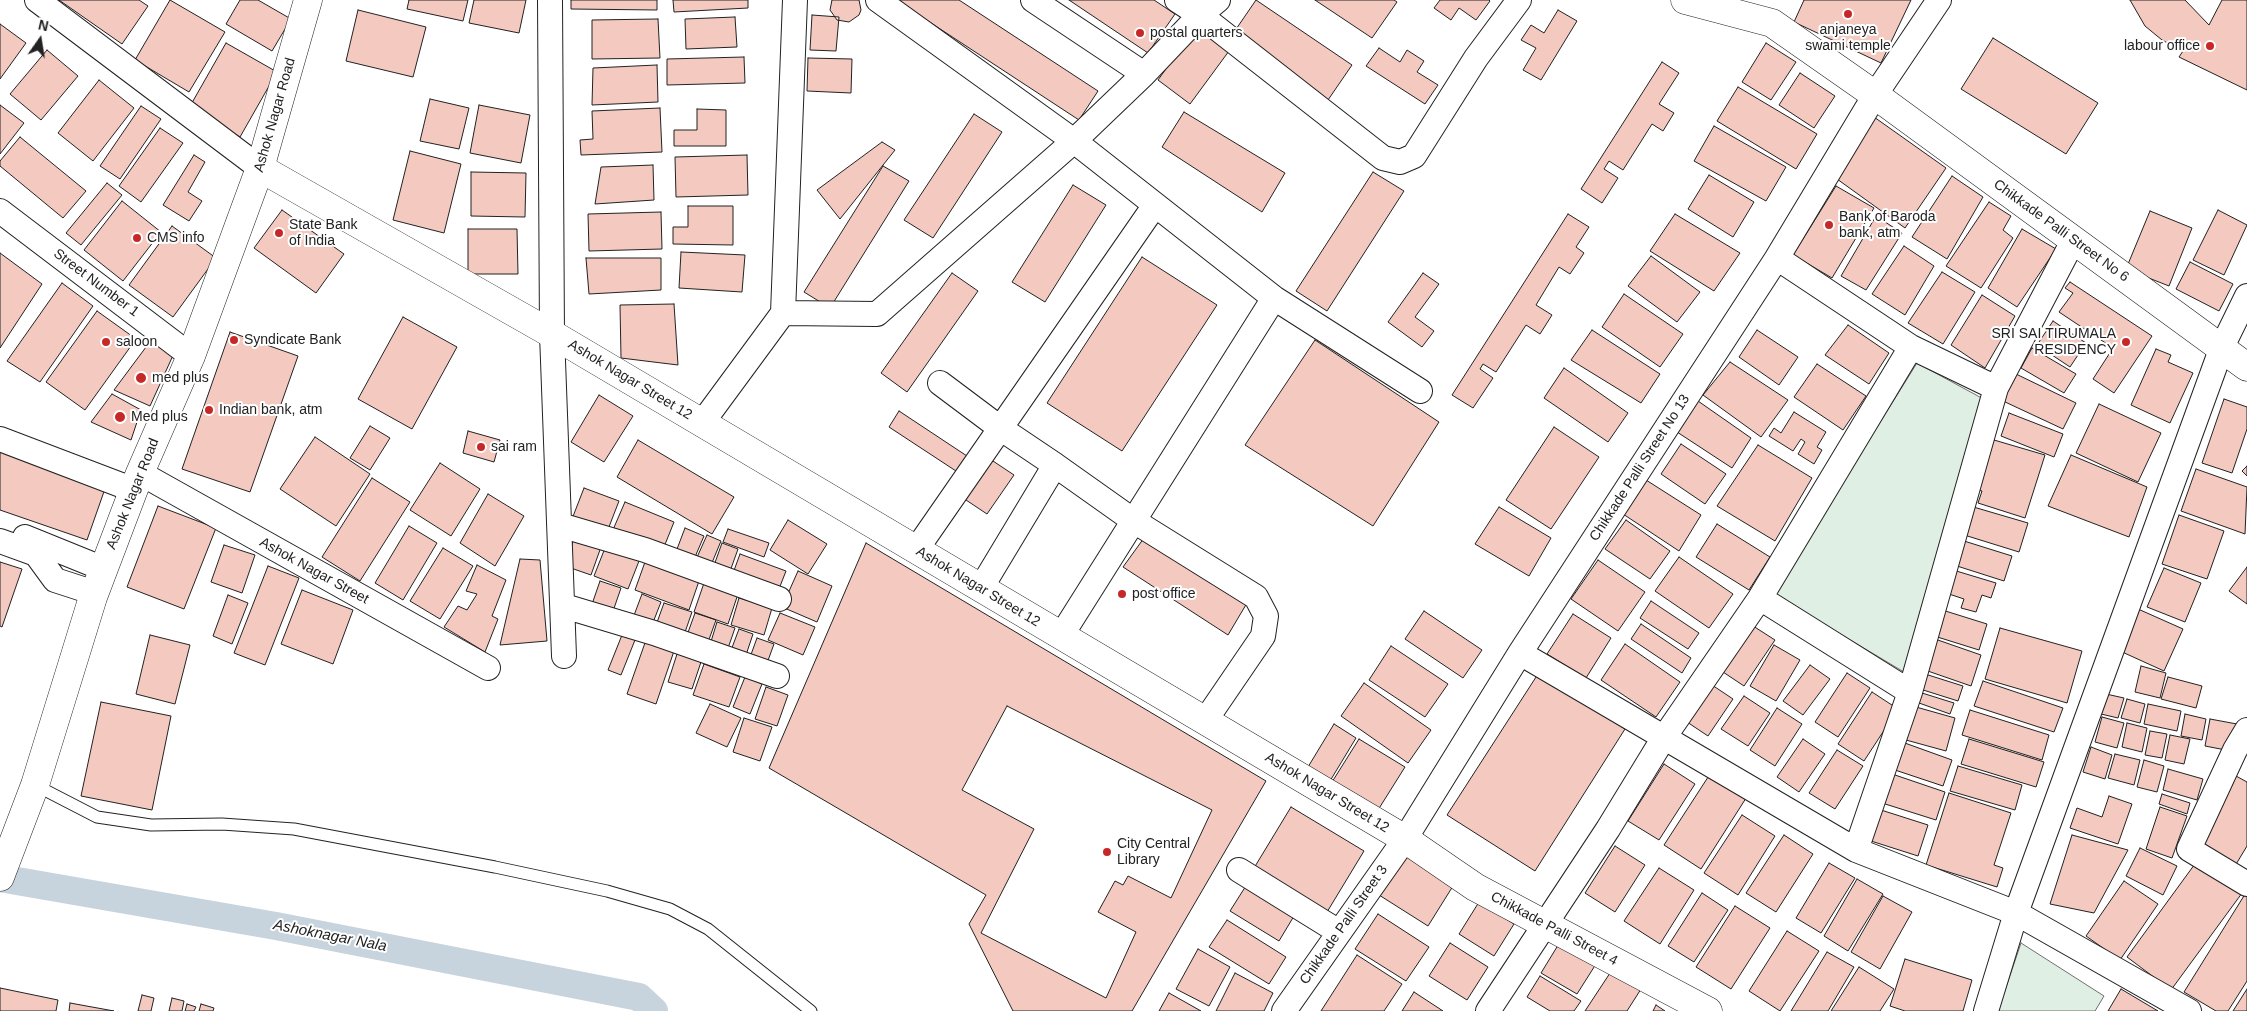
<!DOCTYPE html>
<html>
<head>
<meta charset="utf-8">
<style>
	body { margin:0 }
	#map { position:relative; width:2247px; height:1011px; overflow:hidden; background:#fff; font-family:Arial,sans-serif }
	canvas { display:block }
	.north { position:absolute; left:15px; top:15px; width:50px; height:50px; -webkit-text-stroke:4px #fff; paint-order:stroke; rotate:13deg; font-size:14px; font-weight:700; line-height:20px; text-align:center; color:#222 }
	.north::after { content:''; display:block; margin:auto; width:18px; height:22px; background:#222; clip-path:polygon(50% 0,100% 100%,50% 72%,0 100%) }
</style>
</head>
<body>
<div id="map">
<canvas width="2247" height="1011"></canvas>
<div class="north">N</div>
</div>
<script>
const ctx = document.querySelector('canvas').getContext('2d');
ctx.lineJoin = 'round';
function fillPath(path, color) { ctx.fillStyle = color; ctx.fill(path, 'evenodd'); }
const poly = rows => new Path2D(rows.map(r => 'M' + r).join(''));
function trace(path, color, width, dash) { ctx.strokeStyle = color; ctx.lineWidth = width; ctx.lineCap = dash ? 'butt' : 'round'; ctx.setLineDash(dash || []); ctx.stroke(path); }
function write(font, color, halo, rows, align = 'center') {
  ctx.font = font + ' Arial,sans-serif'; ctx.lineWidth = 4; ctx.setLineDash([]); ctx.textBaseline = 'middle'; ctx.strokeStyle = halo; ctx.fillStyle = color; for (const [text, x, y, turn = 0] of rows) {
    ctx.save(); ctx.translate(x, y); ctx.rotate((+turn || 0) * Math.PI / 180); ctx.textAlign = isNaN(turn) ? turn : align; if (halo) ctx.strokeText(text, 0, 0); ctx.fillText(text, 0, 0); ctx.restore();
  }
}
const green = poly([
	[1917,363,1989,402,1909,675,1773,594,1917,363],
	[2021,943,2104,996,2095,1011,1998,1011,2021,943]
]);
const canal = poly([
	[0,878,276,926,639,997,654,1011]
]);
const building = poly([
	[59,0,139,0,148,6,122,44,59,0],
	[170,0,225,32,189,92,135,60,170,0],
	[240,0,258,0,291,19,272,51,226,24,240,0],
	[409,0,468,0,463,21,407,9,409,0],
	[474,0,526,0,519,33,469,23,474,0],
	[571,0,657,0,657,10,571,9,571,0],
	[673,0,748,0,748,8,674,12,673,0],
	[832,0,859,0,861,10,859,15,849,22,837,20,830,10,832,0],
	[896,0,959,0,1098,91,1079,120,896,0],
	[1069,0,1154,0,1175,14,1148,53,1069,0],
	[1256,0,1352,65,1328,100,1232,35,1256,0],
	[1315,0,1394,0,1397,2,1372,38,1315,0],
	[1440,0,1489,0,1490,1,1476,20,1459,8,1451,20,1434,8,1440,0],
	[1804,0,1911,0,1881,63,1794,22,1804,0],
	[2130,0,2185,0,2209,25,2222,0,2247,0,2247,90,2179,57,2183,51,2162,40,2145,26,2130,0],
	[358,10,426,27,413,77,346,61,358,10],
	[1558,10,1577,21,1541,80,1523,70,1536,48,1521,40,1531,25,1544,33,1558,10],
	[812,15,839,17,836,51,810,50,812,15],
	[735,17,737,47,686,49,685,19,735,17],
	[658,19,660,58,592,59,592,20,658,19],
	[0,24,26,43,0,79,0,24],
	[1196,27,1229,51,1190,104,1158,80,1196,27],
	[1993,38,2098,103,2066,154,1961,89,1993,38],
	[226,43,277,72,240,137,189,108,226,43],
	[1766,43,1796,62,1771,100,1742,82,1766,43],
	[1379,48,1400,62,1407,50,1424,61,1417,72,1438,85,1425,104,1366,66,1379,48],
	[47,50,78,76,41,120,10,94,47,50],
	[744,57,745,83,667,85,667,59,744,57],
	[808,58,852,59,851,93,807,91,808,58],
	[1662,62,1679,73,1659,104,1674,113,1663,131,1652,124,1623,170,1609,161,1604,169,1618,178,1602,203,1581,189,1662,62],
	[657,65,658,102,592,105,593,68,657,65],
	[1800,73,1835,96,1814,128,1779,105,1800,73],
	[99,80,134,108,93,161,58,133,99,80],
	[1738,87,1817,134,1796,169,1717,121,1738,87],
	[430,99,469,108,459,149,420,141,430,99],
	[0,105,24,123,0,154,0,105],
	[479,105,530,115,521,163,470,153,479,105],
	[141,106,161,119,120,179,100,166,141,106],
	[660,108,662,152,581,155,580,140,593,139,592,111,660,108],
	[697,109,726,110,726,146,674,146,674,130,697,130,697,109],
	[1184,112,1285,173,1262,212,1162,147,1184,112],
	[974,114,1002,132,933,238,904,220,974,114],
	[1874,117,1946,168,1905,228,1837,179,1874,117],
	[1714,126,1786,167,1766,201,1694,161,1714,126],
	[160,128,183,143,141,202,119,186,160,128],
	[20,137,86,191,63,218,0,166,0,161,20,137],
	[882,142,895,150,840,219,817,190,882,142],
	[410,151,461,164,444,233,393,220,410,151],
	[194,155,205,162,188,192,202,201,189,221,163,205,194,155],
	[747,155,748,195,676,197,675,157,747,155],
	[653,165,654,200,595,204,601,167,653,165],
	[883,166,909,181,830,308,804,292,883,166],
	[471,172,526,173,525,217,471,216,471,172],
	[1373,172,1404,191,1327,311,1296,291,1373,172],
	[1709,175,1754,202,1733,237,1688,209,1709,175],
	[1952,176,1983,197,1947,259,1912,237,1952,176],
	[107,183,122,195,81,245,66,233,107,183],
	[1073,185,1106,205,1045,302,1012,282,1073,185],
	[1836,186,1874,208,1832,278,1793,255,1836,186],
	[122,201,161,232,123,281,84,250,122,201],
	[1989,202,2011,216,2003,230,2013,238,1981,288,1946,266,1989,202],
	[688,206,733,206,733,245,673,244,673,227,688,227,688,206],
	[282,210,344,254,316,293,254,248,282,210],
	[2218,210,2247,225,2224,275,2193,260,2218,210],
	[2150,211,2192,228,2169,286,2126,269,2150,211],
	[661,212,662,249,589,251,588,214,661,212],
	[1568,214,1589,227,1576,247,1584,253,1570,274,1559,267,1536,305,1552,315,1540,334,1526,325,1496,372,1483,364,1480,369,1493,378,1473,408,1452,395,1568,214],
	[1675,214,1740,253,1714,291,1650,251,1675,214],
	[1876,216,1902,233,1866,290,1841,276,1876,216],
	[172,226,216,258,173,317,129,285,172,226],
	[468,229,517,229,518,274,468,274,468,229],
	[2022,229,2056,249,2017,307,1988,288,2022,229],
	[1904,246,1934,266,1905,315,1872,294,1904,246],
	[681,252,745,255,742,292,679,288,681,252],
	[0,253,42,284,0,348,0,253],
	[1651,256,1700,292,1677,322,1628,286,1651,256],
	[1142,257,1217,305,1122,451,1047,403,1142,257],
	[586,258,661,258,661,290,589,294,586,258],
	[2190,262,2233,284,2219,311,2176,289,2190,262],
	[1942,272,1975,292,1943,344,1908,323,1942,272],
	[952,273,978,291,907,392,881,373,952,273],
	[1423,273,1439,284,1415,317,1434,331,1422,347,1388,322,1423,273],
	[2070,282,2152,336,2114,393,2093,379,2113,348,2059,312,2073,293,2065,288,2070,282],
	[62,283,93,306,40,382,7,361,62,283],
	[1624,294,1683,334,1660,367,1602,327,1624,294],
	[1982,295,2015,316,1985,368,1951,345,1982,295],
	[674,304,678,365,621,358,620,305,674,304],
	[97,311,136,339,85,410,46,382,97,311],
	[403,317,457,347,412,429,358,399,403,317],
	[2053,321,2086,343,2070,367,2037,345,2053,321],
	[1848,325,1889,353,1869,384,1825,355,1848,325],
	[1592,330,1660,374,1641,403,1571,360,1592,330],
	[1757,330,1798,357,1779,385,1739,357,1757,330],
	[230,332,298,356,250,492,182,469,230,332],
	[152,339,175,351,150,406,114,390,152,339],
	[1315,340,1439,422,1373,526,1245,445,1315,340],
	[2032,348,2076,374,2064,393,2021,368,2032,348],
	[2156,349,2171,355,2168,362,2193,373,2170,423,2131,405,2156,349],
	[1730,362,1788,400,1761,437,1703,395,1730,362],
	[1817,364,1866,396,1843,430,1794,397,1817,364],
	[1564,368,1628,413,1608,442,1544,398,1564,368],
	[2016,374,2076,403,2063,429,2003,401,2016,374],
	[112,394,141,410,131,440,91,422,112,394],
	[599,395,633,416,604,462,571,442,599,395],
	[2224,399,2247,407,2247,429,2232,473,2202,463,2224,399],
	[1698,401,1751,438,1732,468,1677,432,1698,401],
	[2099,404,2161,433,2138,482,2076,453,2099,404],
	[899,411,970,458,959,473,889,427,899,411],
	[1794,412,1826,432,1817,447,1822,450,1814,464,1798,454,1805,442,1801,439,1793,451,1769,436,1774,428,1781,433,1794,412],
	[2009,413,2063,434,2054,457,2001,436,2009,413],
	[370,426,390,438,370,470,350,458,370,426],
	[1554,427,1599,457,1551,529,1506,500,1554,427],
	[468,431,500,440,494,462,463,453,468,431],
	[315,437,370,474,336,526,280,489,315,437],
	[638,440,734,497,712,534,617,477,638,440],
	[1994,440,2045,455,2025,518,1978,503,1982,491,1971,488,1990,451,1994,440],
	[1681,444,1726,474,1705,504,1661,474,1681,444],
	[0,445,107,483,87,540,0,510,0,445],
	[1758,445,1812,478,1775,541,1717,506,1758,445],
	[2071,455,2147,487,2129,537,2048,506,2071,455],
	[987,457,1014,475,987,514,960,496,987,457],
	[440,463,480,489,451,536,410,510,440,463],
	[2247,466,2247,476,2242,471,2247,466],
	[2196,469,2247,487,2245,534,2181,511,2196,469],
	[372,478,410,502,360,581,322,557,372,478],
	[1646,480,1701,515,1679,551,1623,514,1646,480],
	[584,488,619,501,607,532,572,519,584,488],
	[488,494,524,516,495,566,460,543,488,494],
	[625,502,674,522,662,552,612,532,625,502],
	[158,506,216,528,184,609,127,587,158,506],
	[1970,506,2028,523,2019,552,1961,534,1970,506],
	[1499,507,1551,538,1529,576,1475,544,1499,507],
	[2179,515,2224,531,2207,579,2162,564,2179,515],
	[788,520,827,544,808,574,770,550,788,520],
	[1626,520,1670,551,1650,579,1605,549,1626,520],
	[1717,524,1770,557,1749,590,1696,557,1717,524],
	[409,526,437,543,403,600,375,583,409,526],
	[685,528,704,536,692,564,674,557,685,528],
	[728,529,769,543,764,557,723,542,728,529],
	[707,535,721,541,709,570,694,564,707,535],
	[574,538,601,547,591,575,565,566,574,538],
	[1144,538,1247,603,1228,635,1123,567,1144,538],
	[1964,541,2012,556,2004,581,1957,566,1964,541],
	[722,543,738,549,728,577,712,571,722,543],
	[866,543,1266,781,1132,1011,1013,1011,969,924,986,895,769,768,866,543],
	[224,545,255,555,242,593,211,582,224,545],
	[443,548,473,566,440,619,410,601,443,548],
	[605,548,639,561,628,589,594,576,605,548],
	[740,554,786,571,777,594,732,576,740,554],
	[1679,557,1733,594,1709,628,1655,591,1679,557],
	[520,559,540,560,547,641,500,645,520,559],
	[1598,560,1645,592,1618,631,1571,599,1598,560],
	[0,562,22,569,2,627,0,626,0,562],
	[645,562,699,581,689,610,635,590,645,562],
	[477,565,506,580,492,616,498,619,485,652,444,627,458,606,467,610,477,594,466,591,477,565],
	[268,566,299,578,265,665,234,653,268,566],
	[2247,567,2247,604,2229,591,2247,567],
	[2164,568,2201,583,2185,622,2147,607,2164,568],
	[1953,570,1996,583,1991,598,1982,595,1976,612,1961,608,1964,599,1946,593,1953,570],
	[798,571,832,586,817,622,782,607,798,571],
	[600,581,621,588,611,617,590,610,600,581],
	[704,583,738,594,728,624,694,612,704,583],
	[302,590,353,610,333,664,281,644,302,590],
	[642,594,661,602,652,625,633,618,642,594],
	[228,595,248,603,232,644,213,636,228,595],
	[739,598,772,608,764,635,731,625,739,598],
	[1651,601,1699,633,1688,649,1640,618,1651,601],
	[664,603,692,612,683,638,655,628,664,603],
	[1939,609,1987,624,1979,650,1931,635,1939,609],
	[2138,609,2183,629,2164,671,2120,651,2138,609],
	[1424,611,1482,650,1463,678,1405,639,1424,611],
	[695,613,716,620,707,645,686,638,695,613],
	[780,613,815,627,803,655,768,640,780,613],
	[1573,614,1611,638,1586,678,1547,654,1573,614],
	[717,622,735,628,726,654,709,648,717,622],
	[1641,624,1691,658,1682,673,1631,639,1641,624],
	[1750,624,1775,640,1744,686,1720,670,1750,624],
	[2000,628,2082,651,2067,703,1985,679,2000,628],
	[739,629,753,634,745,658,730,653,739,629],
	[624,630,637,635,621,675,608,670,624,630],
	[150,635,190,645,175,704,136,694,150,635],
	[757,638,774,644,766,666,749,660,757,638],
	[1932,638,1981,655,1971,686,1922,669,1932,638],
	[646,640,674,651,656,704,627,694,646,640],
	[1625,644,1680,682,1656,717,1601,680,1625,644],
	[1774,645,1800,660,1776,701,1750,686,1774,645],
	[1391,646,1448,684,1425,717,1369,680,1391,646],
	[678,651,702,659,692,689,668,682,678,651],
	[704,664,740,677,729,707,693,695,704,664],
	[1810,665,1830,679,1803,715,1783,701,1810,665],
	[2141,666,2166,673,2160,698,2135,692,2141,666],
	[1847,673,1870,688,1838,737,1815,722,1847,673],
	[1538,674,1625,729,1535,871,1447,815,1538,674],
	[1925,674,1963,686,1958,701,1920,689,1925,674],
	[745,677,762,684,750,714,733,707,745,677],
	[2168,677,2202,686,2196,708,2161,699,2168,677],
	[1983,681,2063,708,2054,732,1974,706,1983,681],
	[1364,683,1431,730,1408,763,1341,716,1364,683],
	[1712,685,1733,699,1708,736,1687,722,1712,685],
	[766,687,788,695,777,726,755,719,766,687],
	[1872,692,1898,709,1864,761,1838,744,1872,692],
	[1922,693,1954,703,1950,714,1919,703,1922,693],
	[2106,694,2124,698,2118,718,2101,714,2106,694],
	[1744,696,1770,713,1748,746,1721,729,1744,696],
	[2127,699,2145,704,2140,723,2121,718,2127,699],
	[101,702,171,716,152,810,81,796,101,702],
	[710,704,741,718,727,747,696,733,710,704],
	[2148,704,2181,711,2177,731,2144,724,2148,704],
	[1007,706,1212,810,1171,898,1128,876,1123,885,1115,881,1098,912,1136,932,1106,998,981,933,1034,829,962,790,1007,706],
	[1916,707,1955,718,1946,751,1906,740,1916,707],
	[1777,708,1802,724,1775,766,1750,750,1777,708],
	[1970,710,2049,735,2042,760,1962,735,1970,710],
	[2185,714,2206,719,2202,740,2181,736,2185,714],
	[2102,717,2124,723,2117,748,2095,742,2102,717],
	[744,718,772,727,760,761,733,752,744,718],
	[2210,719,2237,724,2231,751,2205,746,2210,719],
	[2127,723,2147,728,2142,752,2122,747,2127,723],
	[1334,724,1356,738,1330,781,1308,767,1334,724],
	[2150,731,2167,734,2162,758,2145,755,2150,731],
	[2170,735,2190,739,2184,764,2165,760,2170,735],
	[1359,739,1405,767,1378,810,1332,782,1359,739],
	[1803,739,1825,754,1799,792,1777,777,1803,739],
	[1969,739,2044,762,2036,787,1961,764,1969,739],
	[1902,742,1952,760,1943,786,1892,769,1902,742],
	[2091,747,2112,755,2105,779,2083,772,2091,747],
	[1837,750,1863,766,1835,809,1809,793,1837,750],
	[2115,754,2140,760,2134,785,2108,778,2115,754],
	[2144,760,2164,766,2157,792,2137,787,2144,760],
	[1664,764,1695,784,1659,840,1628,821,1664,764],
	[1958,766,2022,785,2015,810,1950,791,1958,766],
	[2168,769,2203,779,2197,800,2163,790,2168,769],
	[1712,771,1748,795,1701,869,1664,845,1712,771],
	[1892,774,1945,792,1936,820,1882,803,1892,774],
	[2236,776,2247,782,2247,846,2235,866,2195,842,2236,776],
	[1949,793,2011,813,1994,865,2003,868,1997,887,1926,865,1949,793],
	[2162,794,2190,803,2187,814,2159,804,2162,794],
	[2109,796,2132,804,2118,844,2070,828,2077,808,2102,817,2109,796],
	[1291,807,1364,851,1324,917,1251,873,1291,807],
	[2160,807,2187,816,2172,858,2146,849,2160,807],
	[1881,810,1928,825,1918,856,1871,841,1881,810],
	[1742,815,1775,836,1738,895,1704,873,1742,815],
	[1784,835,1813,854,1776,912,1746,893,1784,835],
	[2072,835,2128,850,2094,913,2050,904,2072,835],
	[1615,846,1645,865,1615,912,1585,893,1615,846],
	[2140,848,2177,866,2163,895,2126,876,2140,848],
	[1404,854,1453,886,1428,926,1379,895,1404,854],
	[2200,857,2245,889,2171,990,2127,957,2200,857],
	[1829,863,1855,878,1821,933,1796,918,1829,863],
	[1659,868,1694,890,1660,944,1624,921,1659,868],
	[1857,879,1883,894,1848,951,1824,936,1857,879],
	[1249,881,1297,911,1279,941,1230,911,1249,881],
	[2124,881,2158,904,2120,960,2086,936,2124,881],
	[2247,891,2247,981,2228,1011,2216,1011,2184,992,2247,891],
	[1702,893,1728,910,1694,962,1668,946,1702,893],
	[1883,896,1912,912,1880,969,1851,952,1883,896],
	[1479,902,1514,924,1494,956,1459,934,1479,902],
	[1735,906,1770,928,1731,989,1696,967,1735,906],
	[1378,914,1429,947,1406,981,1355,949,1378,914],
	[1227,920,1286,957,1269,984,1209,947,1227,920],
	[1787,931,1819,951,1780,1011,1749,991,1787,931],
	[1560,942,1596,964,1577,994,1541,973,1560,942],
	[1450,943,1488,967,1467,1000,1429,976,1450,943],
	[1198,949,1230,967,1209,1006,1176,989,1198,949],
	[1827,952,1854,967,1828,1011,1791,1011,1827,952],
	[1357,955,1402,984,1384,1011,1321,1011,1357,955],
	[1905,959,1972,980,1963,1011,1905,1011,1890,1006,1905,959],
	[1859,967,1894,989,1880,1011,1831,1011,1859,967],
	[1612,970,1641,989,1627,1011,1585,1011,1612,970],
	[1235,973,1273,993,1264,1011,1216,1011,1235,973],
	[1540,976,1581,1001,1574,1011,1550,1011,1527,997,1540,976],
	[0,988,58,1000,56,1011,0,1011,0,988],
	[2121,989,2158,1011,2108,1011,2121,989],
	[2247,989,2247,1011,2233,1011,2247,989],
	[1414,992,1443,1011,1402,1011,1414,992],
	[1169,993,1201,1011,1159,1011,1169,993],
	[142,995,154,998,151,1011,138,1011,142,995],
	[172,998,184,1001,182,1011,169,1011,172,998],
	[70,1003,114,1011,69,1011,70,1003],
	[187,1004,196,1007,194,1011,185,1011,187,1004],
	[201,1004,214,1008,213,1011,199,1011,201,1004],
	[1656,1005,1665,1011,1653,1011,1656,1005]
]);
const service = poly([
	[35,785,97,817,151,825,222,824,294,829,495,867,607,891,670,909,708,929,811,1011]
]);
const minor = poly([
	[37,0,260,168],
	[550,0,552,334,564,656],
	[878,0,1074,141,1274,298,1420,391],
	[1033,0,1144,74],
	[1177,0,1200,15,1383,158,1400,162,1414,156,1476,58,1519,0],
	[0,211,191,356],
	[1777,258,1911,347,1996,388],
	[783,313,877,314,1074,141,1144,74,1200,15,1218,0],
	[940,383,1000,428,1055,465],
	[702,423,783,313,795,0],
	[0,439,134,490],
	[140,473,488,668],
	[560,525,645,550,779,599],
	[25,537,104,569],
	[0,541,36,554,55,580,95,593],
	[916,550,1155,205],
	[981,588,1055,465,1134,521,1256,597,1266,616,1263,636,1205,721],
	[1760,598,1910,692],
	[564,606,654,633,777,676],
	[1061,636,1274,298],
	[1520,653,1856,850,2016,913,2189,1011],
	[2247,730,2235,750,2189,849,2247,884],
	[1856,850,1910,692,1996,388,2073,241],
	[1239,870,1339,932],
	[1284,1011,1405,839,1520,653,1777,258,1875,95,1939,0],
	[1488,1011,1608,829,1663,739,1760,598,1911,347],
	[1986,1011,2016,913,2222,347,2247,296]
]);
const tertiary = poly([
	[1685,0,1772,23,1875,95,2247,367],
	[260,168,552,334,1405,839,1475,887,1708,1011]
]);
const secondary = poly([
	[0,877,35,785,93,597,140,473,191,356,260,168,308,0]
]);
const markers = [
	[1848,14,5,"#c62828"],
	[1140,33,5,"#c62828"],
	[2210,46,5,"#c62828"],
	[1829,225,5,"#c62828"],
	[279,233,5,"#c62828"],
	[137,238,5,"#c62828"],
	[234,340,5,"#c62828"],
	[106,342,5,"#c62828"],
	[2126,342,5,"#c62828"],
	[141,378,6,"#c62828"],
	[209,410,5,"#c62828"],
	[120,417,6,"#c62828"],
	[481,447,5,"#c62828"],
	[1122,594,5,"#c62828"],
	[1107,852,5,"#c62828"]
];
const poiNames = [
	["anjaneya",1848,30,"center"],
	["swami temple",1848,46,"center"],
	["postal quarters",1150,33],
	["labour office",2200,46,"right"],
	["Bank of Baroda",1839,217],
	["bank, atm",1839,233],
	["State Bank",289,225],
	["of India",289,241],
	["CMS info",147,238],
	["SRI SAI TIRUMALA",2116,334,"right"],
	["RESIDENCY",2116,350,"right"],
	["Syndicate Bank",244,340],
	["saloon",116,342],
	["med plus",152,378],
	["Indian bank, atm",219,410],
	["Med plus",131,417],
	["sai ram",491,447],
	["post office",1132,594],
	["City Central",1117,844],
	["Library",1117,860]
];
const streetNames = [
	["Ashok Nagar Road",275,115,-74],
	["Chikkade Palli Street No 6",2061,231,36],
	["Street Number 1",96,283,37],
	["Ashok Nagar Street 12",630,380,31],
	["Chikkade Palli Street No 13",1640,468,-57],
	["Ashok Nagar Road",133,494,-68],
	["Ashok Nagar Street",314,571,29],
	["Ashok Nagar Street 12",978,587,31],
	["Ashok Nagar Street 12",1327,793,31],
	["Chikkade Palli Street 3",1344,925,-55],
	["Chikkade Palli Street 4",1554,929,28]
];
const waterNames = [
	["Ashoknagar Nala",330,936,11]
];
fillPath(green, '#e0efe3');
trace(green, '#6f6f6f', 1);
trace(canal, '#c7d3dd', 28);
fillPath(building, '#f3c9c0');
trace(building, '#222', 1);
trace(service, '#222', 13);
trace(minor, '#222', 26);
trace(tertiary, '#222', 29);
trace(secondary, '#222', 29);
trace(service, '#fff', 11);
trace(minor, '#fff', 24);
trace(tertiary, '#fff', 28);
trace(secondary, '#fff', 28);
for (const [x, y, r, color] of markers) { const dot = new Path2D(); dot.arc(x, y, r, 0, 2 * Math.PI); ctx.fillStyle = color; ctx.fill(dot); trace(dot, '#fff', 2); }
write('14px', '#222', '#fff', poiNames, 'left');
write('14px', '#222', '#fff', streetNames);
write('italic 15px', '#222', '#fff', waterNames);
</script>
</body>
</html>
